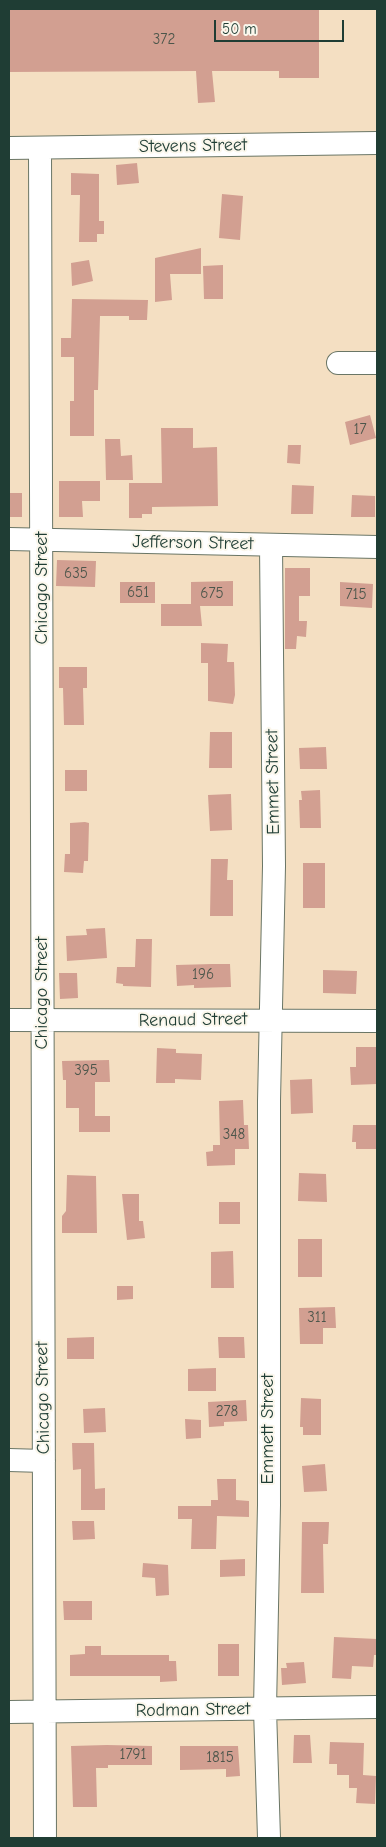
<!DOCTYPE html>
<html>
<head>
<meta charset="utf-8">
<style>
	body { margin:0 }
	#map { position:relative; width:386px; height:1847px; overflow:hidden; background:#f4dfc2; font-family:"Comic Neue",sans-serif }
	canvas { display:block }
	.frame { position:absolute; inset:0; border:10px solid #1f3d34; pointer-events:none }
	.scale { position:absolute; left:214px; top:20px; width:130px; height:22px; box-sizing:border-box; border:2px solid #1f3d34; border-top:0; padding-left:6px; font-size:15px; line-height:18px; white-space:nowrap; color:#1f3d34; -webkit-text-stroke:4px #fbf7ec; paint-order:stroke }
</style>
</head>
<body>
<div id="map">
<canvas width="386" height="1847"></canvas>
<div class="frame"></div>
<div class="scale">50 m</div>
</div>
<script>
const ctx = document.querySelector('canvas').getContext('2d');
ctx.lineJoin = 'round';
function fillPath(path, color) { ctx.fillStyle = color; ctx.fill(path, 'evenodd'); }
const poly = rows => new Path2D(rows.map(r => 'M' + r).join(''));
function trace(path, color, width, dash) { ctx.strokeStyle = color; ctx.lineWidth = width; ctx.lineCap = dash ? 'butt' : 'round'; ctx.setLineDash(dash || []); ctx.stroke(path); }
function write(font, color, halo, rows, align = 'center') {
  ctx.font = font + ' "Comic Neue",sans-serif'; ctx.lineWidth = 4; ctx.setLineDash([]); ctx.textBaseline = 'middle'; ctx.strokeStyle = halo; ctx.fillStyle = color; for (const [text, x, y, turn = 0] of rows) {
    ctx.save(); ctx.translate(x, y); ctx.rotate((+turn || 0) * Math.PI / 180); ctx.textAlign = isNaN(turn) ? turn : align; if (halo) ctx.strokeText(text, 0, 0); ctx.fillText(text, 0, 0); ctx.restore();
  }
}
const building = poly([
	[9,9,319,9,319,78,279,78,279,71,212,71,215,102,198,103,196,71,9,72],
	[137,163,139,183,117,185,116,165],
	[71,173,99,174,99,221,104,221,104,234,97,234,97,242,79,242,80,195,71,195],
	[222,194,243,196,240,240,219,238],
	[201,248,201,274,170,274,172,300,155,302,155,258],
	[89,260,93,281,72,286,71,263],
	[223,265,223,299,204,299,203,266],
	[72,299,148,300,147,320,129,320,129,316,100,316,98,390,94,390,94,436,70,436,70,401,74,401,74,357,61,357,61,338,71,338],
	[370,415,376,438,350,445,345,422],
	[161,428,193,428,193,448,217,447,218,506,152,507,152,514,142,514,142,518,129,518,129,483,162,483],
	[105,439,120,439,121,456,132,455,133,480,106,480],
	[288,445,301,445,300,464,287,463],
	[59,481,100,481,100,501,82,501,83,517,59,517],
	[292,485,314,486,313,514,291,514],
	[9,493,22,493,22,517,9,517],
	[352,495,375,496,375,517,351,517],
	[57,560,96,561,95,587,56,586],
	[285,568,310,568,310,596,299,596,299,621,307,621,306,637,297,636,296,649,285,649],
	[233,581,233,606,200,606,202,626,161,626,161,604,191,604,191,582],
	[120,582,155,582,155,603,120,603],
	[340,582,373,584,372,608,340,606],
	[201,643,228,644,227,662,234,662,235,695,233,704,208,701,208,663,201,663],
	[59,667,87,667,87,688,83,688,84,725,64,725,63,688,59,688],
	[210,732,232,732,232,768,209,768],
	[326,747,327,769,300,769,299,748],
	[65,770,87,770,87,791,65,791],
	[320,790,321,828,300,828,299,800,302,800,301,791],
	[231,794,232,830,210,831,208,795],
	[85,822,89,823,88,861,84,861,83,873,64,872,65,854,70,854,70,823],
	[211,859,228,859,227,880,233,880,233,916,210,916],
	[303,863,325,863,325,908,303,908],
	[105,928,107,958,67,961,66,936,87,935,86,929],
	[136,939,152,939,151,987,123,986,123,984,116,983,117,967,135,967],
	[212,964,230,964,231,987,194,988,194,985,177,986,176,965],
	[323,970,357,971,356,994,323,993],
	[59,973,77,973,78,998,60,999],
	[356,1047,376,1047,377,1084,351,1085,350,1067,356,1067],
	[157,1048,176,1049,176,1053,202,1054,201,1080,175,1079,175,1083,156,1083],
	[109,1060,110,1082,95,1082,95,1116,110,1116,110,1132,79,1132,79,1108,66,1108,66,1080,63,1080,62,1061],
	[312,1079,313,1113,291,1114,290,1080],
	[243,1100,244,1125,248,1125,249,1149,235,1149,235,1165,207,1166,206,1152,213,1151,213,1145,220,1145,219,1101],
	[353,1125,377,1125,377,1149,356,1149,356,1142,352,1142],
	[299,1173,326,1174,327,1202,298,1201],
	[67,1175,96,1176,97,1233,62,1233,62,1216,66,1211],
	[122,1194,139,1194,139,1221,143,1221,145,1238,127,1240],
	[219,1202,240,1202,240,1224,219,1224],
	[298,1239,322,1239,322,1277,298,1277],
	[233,1251,234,1288,211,1288,211,1252],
	[117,1286,133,1286,133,1299,117,1300],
	[335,1307,336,1328,323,1328,323,1344,300,1344,299,1308],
	[94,1337,94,1359,67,1359,67,1338],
	[218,1337,244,1337,245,1358,219,1358],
	[216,1368,216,1391,188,1391,188,1369],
	[301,1398,321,1399,321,1435,303,1435,303,1427,300,1427],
	[246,1400,247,1421,224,1422,224,1426,209,1427,208,1402],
	[105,1408,106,1432,84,1433,83,1409],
	[185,1419,201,1420,201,1438,186,1439],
	[72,1443,94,1443,95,1489,105,1488,105,1510,81,1510,81,1469,73,1470],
	[325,1464,327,1491,304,1492,302,1466],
	[217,1479,236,1479,236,1500,249,1501,249,1517,217,1516,216,1549,191,1549,192,1519,178,1519,178,1506,211,1506,211,1500,218,1500],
	[72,1521,94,1521,95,1539,73,1540],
	[302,1522,329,1522,328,1544,323,1544,324,1593,301,1593],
	[245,1559,245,1576,220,1577,220,1560],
	[143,1563,168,1565,169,1595,156,1596,155,1578,142,1577],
	[63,1601,92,1601,92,1620,64,1620],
	[334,1637,377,1639,377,1655,374,1655,373,1667,352,1666,351,1679,332,1678],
	[218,1644,239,1644,239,1676,218,1676],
	[85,1646,101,1646,101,1655,169,1655,169,1661,176,1661,177,1681,160,1682,160,1676,70,1676,70,1655,85,1654],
	[304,1662,306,1683,282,1685,281,1668,287,1668,286,1663],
	[294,1735,310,1735,312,1763,293,1763],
	[330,1742,364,1743,363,1775,376,1776,375,1804,356,1803,357,1788,349,1788,349,1775,337,1775,337,1764,329,1764],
	[107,1745,152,1746,152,1765,108,1765,108,1768,96,1768,97,1807,73,1807,71,1746],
	[180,1746,238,1746,240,1776,226,1777,226,1769,180,1770]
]);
const minor = poly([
	[9,148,377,143],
	[40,148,45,1838],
	[338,363,377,363],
	[9,539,377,547],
	[9,1020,377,1021],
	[9,1460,44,1461],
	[9,1712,377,1707],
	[269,1838,265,1709,269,1505,269,1101,274,866,271,545]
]);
const numberNames = [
	["372",164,40],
	["17",360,430],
	["635",76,574],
	["651",138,593],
	["675",212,594],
	["715",356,595],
	["196",203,975],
	["395",86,1071],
	["348",234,1135],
	["311",317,1318],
	["278",227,1412],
	["1791",133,1755],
	["1815",220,1758]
];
const streetNames = [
	["Stevens Street",193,146,-1],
	["Jefferson Street",193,543,1],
	["Chicago Street",42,588,-90],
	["Emmet Street",273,782,-91],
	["Chicago Street",42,993,-90],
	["Renaud Street",193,1020,-1],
	["Chicago Street",43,1398,-91],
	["Emmett Street",268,1429,-90],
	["Rodman Street",193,1710,-1]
];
fillPath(building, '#d29f91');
trace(minor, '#6a7666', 24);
trace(minor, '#fff', 22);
write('15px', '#4c564b', null, numberNames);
write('18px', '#1f3d34', '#fbf7ec', streetNames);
</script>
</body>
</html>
